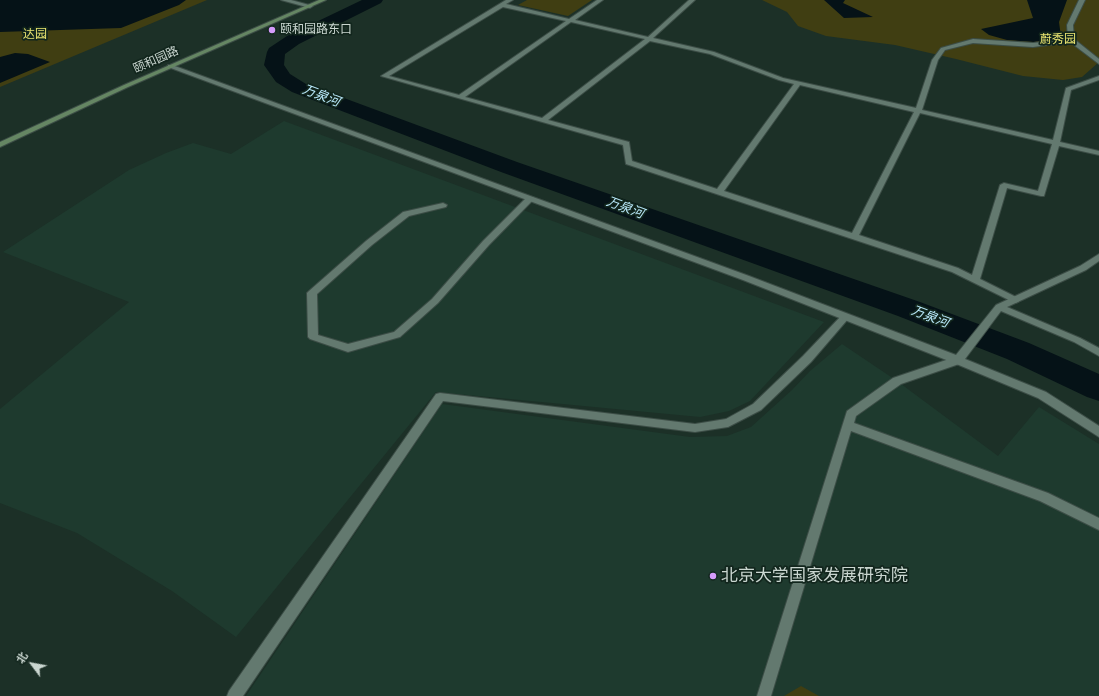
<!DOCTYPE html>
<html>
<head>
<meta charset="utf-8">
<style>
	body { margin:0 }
	#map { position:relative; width:1099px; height:696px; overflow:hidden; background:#1c3027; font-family:"PT Sans","Noto Sans SC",sans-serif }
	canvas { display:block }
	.north { position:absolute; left:12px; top:644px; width:40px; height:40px; -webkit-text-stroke:3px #12261d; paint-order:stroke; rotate:302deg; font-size:11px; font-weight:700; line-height:16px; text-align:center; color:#cad6d0 }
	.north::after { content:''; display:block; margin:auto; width:14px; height:18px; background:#cad6d0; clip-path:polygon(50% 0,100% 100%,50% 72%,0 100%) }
</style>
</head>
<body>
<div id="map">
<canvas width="1099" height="696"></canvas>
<div class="north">北</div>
</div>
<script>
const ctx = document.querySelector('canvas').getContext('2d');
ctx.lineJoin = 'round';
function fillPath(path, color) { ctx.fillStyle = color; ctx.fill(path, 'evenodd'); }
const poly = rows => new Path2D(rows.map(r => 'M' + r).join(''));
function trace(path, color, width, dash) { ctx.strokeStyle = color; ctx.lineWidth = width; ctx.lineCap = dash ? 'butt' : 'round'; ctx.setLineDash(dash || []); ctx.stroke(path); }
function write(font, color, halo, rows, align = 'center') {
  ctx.font = font + ' "PT Sans","Noto Sans SC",sans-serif'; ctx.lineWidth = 3.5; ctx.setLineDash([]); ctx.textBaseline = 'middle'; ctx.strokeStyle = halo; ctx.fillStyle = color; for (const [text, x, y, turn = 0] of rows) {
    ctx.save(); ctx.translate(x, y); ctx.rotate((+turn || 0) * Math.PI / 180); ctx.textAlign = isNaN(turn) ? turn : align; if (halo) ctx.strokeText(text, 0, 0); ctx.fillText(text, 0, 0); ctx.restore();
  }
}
const built = poly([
	[284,121,824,322,750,401,729,411,700,417,436,392,236,637,172,591,77,533,0,503,0,409,129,302,3,252,129,170,166,153,193,143,231,154],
	[842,344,897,381,998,456,1039,407,1099,444,1099,696,246,696,442,404,690,437,727,436,751,427,792,390,810,371]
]);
const green = poly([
	[0,0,207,0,0,87],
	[527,0,592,0,568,16,518,5],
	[762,0,1099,0,1099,62,1082,77,1063,80,1023,76,956,59,895,45,826,36,798,26,787,12],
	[801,686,819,696,784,696]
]);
const water = poly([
	[0,0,186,0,179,5,121,28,0,32],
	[824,0,845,0,843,3,873,17,844,18],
	[1027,0,1067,0,1059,22,1061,37,1034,42,1007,40,989,35,981,29,1033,18],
	[15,53,28,54,50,62,0,83,0,57]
]);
const canal = poly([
	[362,0,383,0,381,3,299,44,285,54,284,65,290,74,306,84,517,162,920,302,1029,343,1099,374,1099,401,1087,397,1007,359,898,316,501,172,292,92,276,82,264,65,267,52,269,48,287,36,362,0]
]);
const lane = poly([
	[506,0,513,0,506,4,569,19,597,0,603,0,575,20,648,37,689,0,695,0,653,38,714,52,783,78,916,108,932,60,941,48,973,39,1033,43,1068,39,1067,25,1079,0,1085,0,1073,25,1074,39,1099,59,1099,64,1070,42,1033,47,973,43,945,50,938,60,922,110,1053,140,1066,88,1099,76,1099,80,1071,90,1060,142,1099,151,1099,155,1059,146,1044,196,1041,196,1007,188,980,279,1018,298,1020,300,1018,302,1015,303,952,272,626,164,623,145,381,76,506,0],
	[503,7,566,21,459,95,389,76,503,7],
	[571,22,645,39,542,118,465,97,571,22],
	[650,41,710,54,779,80,794,84,717,189,632,161,629,142,548,120,650,41],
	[800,85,914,112,852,233,724,191,800,85],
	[920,113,1052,144,1038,191,1004,183,1000,185,972,275,958,268,859,235,920,113],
	[527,197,533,197,534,199,489,245,438,303,400,337,348,352,310,339,308,337,307,293,309,291,366,241,403,212,443,203,447,205,446,207,409,216,372,245,317,294,318,335,348,344,394,332,432,299,483,241,527,197],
	[845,314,848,315,850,317,848,319,811,362,761,410,728,427,695,432,443,401,243,696,227,696,229,691,436,394,440,393,695,424,726,419,753,404,803,356,842,315,845,314],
	[958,356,962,357,963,360,962,363,901,384,856,416,854,423,1048,493,1099,518,1099,530,1040,501,851,431,771,696,757,696,847,411,893,378,958,356]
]);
const street = poly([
	[281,0,291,0,313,6,310,8,281,0],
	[168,65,172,65,749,276,956,355,996,305,1080,266,1099,254,1099,261,1086,270,1007,307,1080,338,1099,348,1099,356,1074,342,1001,311,965,359,1046,392,1099,426,1099,437,1038,398,954,363,743,280,168,67,168,65]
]);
const secondary = poly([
	[319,0,326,0,128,87,0,147,0,142,124,85,319,0]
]);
const markers = [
	[272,30,4,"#d59cfb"],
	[713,576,4,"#d59cfb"]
];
const farPoinames = [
	["颐和园路东口",280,30]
];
const farParknames = [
	["达园",35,35],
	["蔚秀园",1058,40]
];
const farStreetnames = [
	["颐和园路",156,60,-24]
];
const farWaternames = [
	["万泉河",321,96,21],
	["万泉河",625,208,20],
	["万泉河",930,317,21]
];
const nearPoinames = [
	["北京大学国家发展研究院",721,576]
];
fillPath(built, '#1e3a2e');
fillPath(green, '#403e12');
fillPath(water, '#051217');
fillPath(canal, '#051217');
trace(lane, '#3c4d46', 2);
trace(street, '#3c4d46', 2);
trace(secondary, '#3c4d46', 2);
fillPath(lane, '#63796f');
fillPath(street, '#63796f');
fillPath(secondary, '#658663');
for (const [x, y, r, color] of markers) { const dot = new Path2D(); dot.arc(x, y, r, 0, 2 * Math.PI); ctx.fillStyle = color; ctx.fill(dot); trace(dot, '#12261d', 1.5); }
write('12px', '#cad6d0', '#12261d', farPoinames, 'left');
write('12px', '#eae470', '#12261d', farParknames);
write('12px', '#cad6d0', '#12261d', farStreetnames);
write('italic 13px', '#baeafc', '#12261d', farWaternames);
write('17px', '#cad6d0', '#12261d', nearPoinames, 'left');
</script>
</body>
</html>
